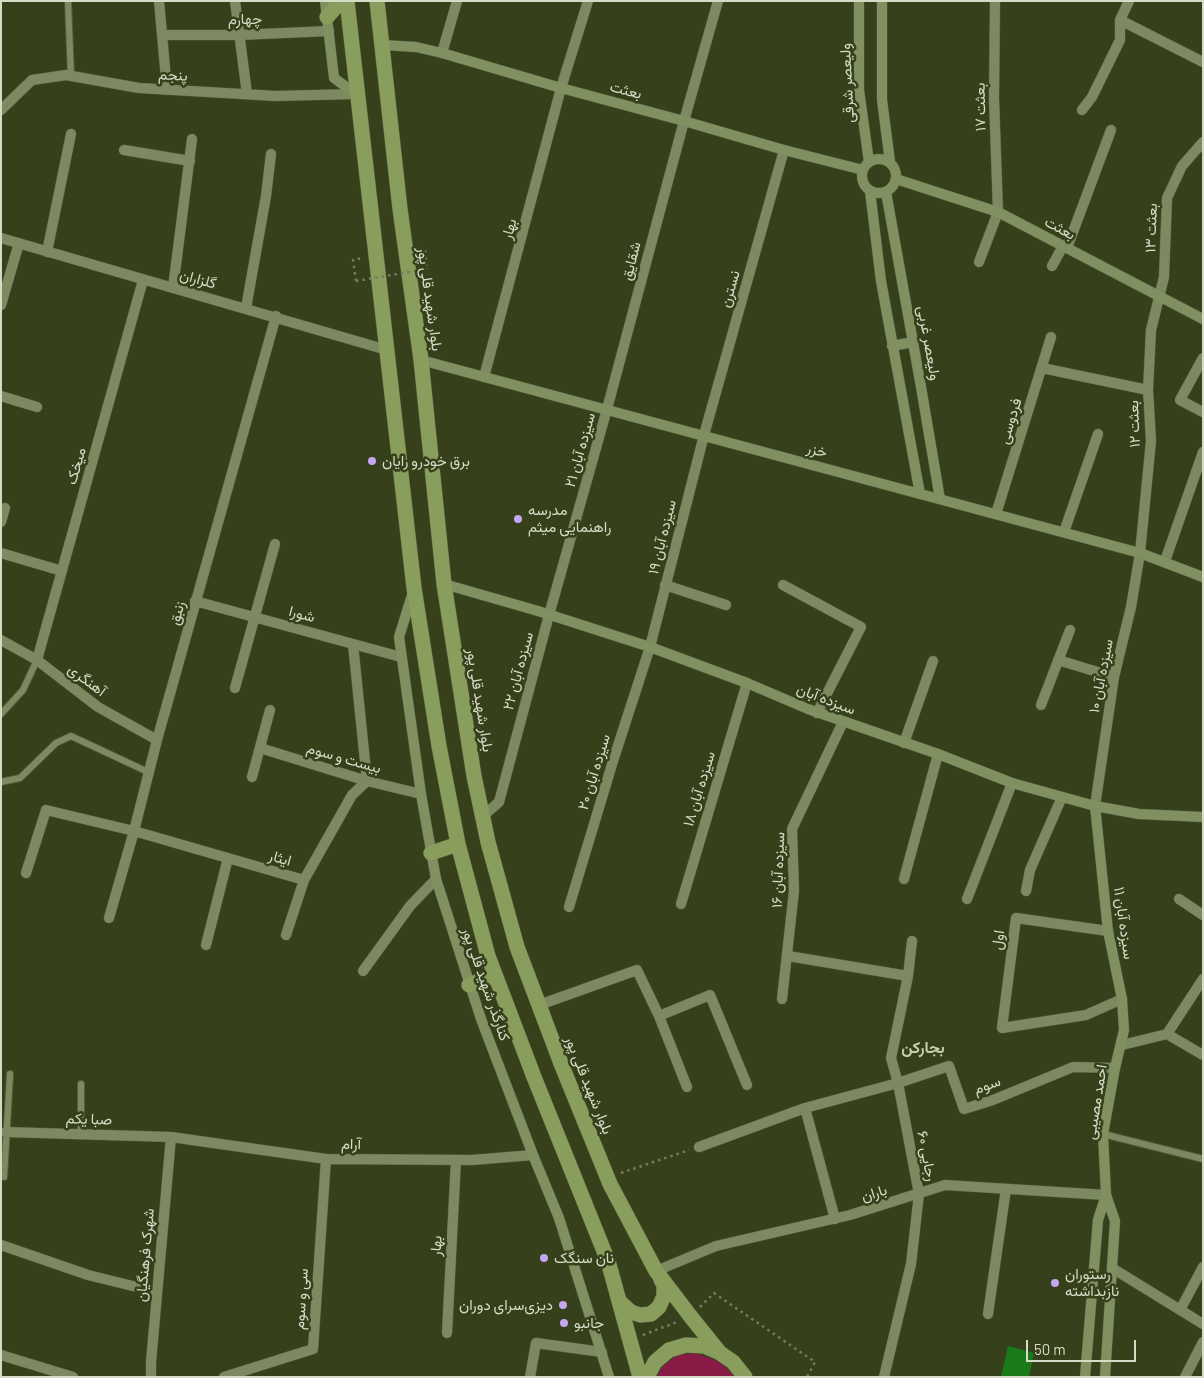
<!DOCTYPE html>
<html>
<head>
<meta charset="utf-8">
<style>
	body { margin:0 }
	#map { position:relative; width:1204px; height:1378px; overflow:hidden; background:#36401b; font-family:Barlow,sans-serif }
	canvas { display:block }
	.frame { position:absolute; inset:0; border:2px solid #d4dcc6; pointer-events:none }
	.scale { position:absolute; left:1026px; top:1340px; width:110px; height:22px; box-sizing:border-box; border:2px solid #d4dcc6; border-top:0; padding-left:6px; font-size:15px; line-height:18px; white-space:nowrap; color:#d4dcc6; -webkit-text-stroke:4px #36401b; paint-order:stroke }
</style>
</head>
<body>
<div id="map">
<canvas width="1204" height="1378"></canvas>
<div class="frame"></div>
<div class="scale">50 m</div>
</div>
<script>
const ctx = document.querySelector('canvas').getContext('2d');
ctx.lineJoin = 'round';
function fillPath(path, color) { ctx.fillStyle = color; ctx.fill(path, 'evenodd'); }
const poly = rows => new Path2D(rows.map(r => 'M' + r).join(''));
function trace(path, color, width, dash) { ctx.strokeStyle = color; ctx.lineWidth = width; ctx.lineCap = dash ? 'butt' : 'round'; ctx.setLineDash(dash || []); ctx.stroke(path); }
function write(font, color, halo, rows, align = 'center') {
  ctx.font = font + ' Barlow,Vazirmatn,sans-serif'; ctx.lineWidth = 5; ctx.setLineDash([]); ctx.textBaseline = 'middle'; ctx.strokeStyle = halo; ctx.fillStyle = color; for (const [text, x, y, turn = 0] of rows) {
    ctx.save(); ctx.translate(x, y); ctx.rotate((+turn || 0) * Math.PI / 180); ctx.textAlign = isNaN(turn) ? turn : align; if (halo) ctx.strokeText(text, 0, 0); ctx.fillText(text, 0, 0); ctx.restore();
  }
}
const green = poly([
	[696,1353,720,1362,735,1377,657,1377,662,1367,677,1355]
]);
const building = poly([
	[1008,1346,1034,1353,1029,1377,1001,1377]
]);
const path = poly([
	[420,249,425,249,427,269],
	[356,281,353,260,362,258],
	[621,1173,689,1150],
	[700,1307,714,1293,815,1362,807,1377],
	[643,1335,677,1322]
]);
const lane = poly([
	[68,1,71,76],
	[1,714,23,690,37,660],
	[1,782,20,778,56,743,71,736,148,772],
	[81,1084,81,1134],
	[1103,1134,1203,1159],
	[4,1177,10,1074]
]);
const street = poly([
	[159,1,167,90],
	[235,1,247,94],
	[1120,20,1203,62],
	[162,35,239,35,329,31],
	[442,53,457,1],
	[1,110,32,80,66,75,139,88,276,96,356,94],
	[1082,110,1092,97,1120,40,1120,20,1129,1],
	[124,150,190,161],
	[1,238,387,350],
	[1067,248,1111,130],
	[47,252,71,134],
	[979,262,998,212,994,98,995,1],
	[1052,266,1063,246],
	[173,288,192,139],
	[1,305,19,243],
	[246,308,266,196,271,154],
	[1203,358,1180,400,1203,412],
	[1042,368,1148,390],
	[484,377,561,88,588,1],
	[1,396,37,407],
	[996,514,1051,337],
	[1,522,5,508],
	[1064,532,1098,434],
	[1,553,62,571],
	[1165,561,1203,452],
	[665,585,726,605],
	[783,585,861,627,817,713],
	[195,601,401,657],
	[1,640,37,660,98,707,157,740],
	[37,660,143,280],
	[1058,660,1114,677],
	[235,688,275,544],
	[1041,705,1070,630],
	[904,743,933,661],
	[260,748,367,781,421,794],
	[252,777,270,710],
	[1095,806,1114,677,1131,607,1140,553,1151,441,1148,390,1151,330,1164,277,1167,198,1182,166,1203,142],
	[483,816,499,802,549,615,607,409,684,121,718,1],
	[26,873,46,810,134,831,304,880,352,795,367,781,353,644],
	[904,879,938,754],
	[1026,891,1030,870,1062,797],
	[967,899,1012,783],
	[1179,899,1203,915],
	[681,904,747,683],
	[569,907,613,761,650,647,704,435,784,150],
	[109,918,134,831,157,740,276,316],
	[1108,931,1016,918,1002,1028,1086,1015,1122,999],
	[286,935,304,880],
	[206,945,228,858],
	[788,956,908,976],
	[363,971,410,906,436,879],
	[782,999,794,891,792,829,843,722],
	[539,1005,637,970,659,1016,687,1087],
	[659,1016,710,995,747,1085],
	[1167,1034,1203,979],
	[1122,1045,1167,1034,1203,1055],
	[805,1108,835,1219],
	[6,1132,171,1137,326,1159,472,1160,533,1155],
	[699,1147,805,1108,898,1083,949,1066,964,1109,993,1100,1073,1067,1115,1068],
	[1,1245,88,1275,157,1292],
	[1112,1268,1203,1324],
	[656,1271,716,1246,850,1215,945,1185,1106,1195],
	[1180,1310,1203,1267],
	[988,1314,1006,1189],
	[447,1333,456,1160],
	[1,1355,73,1377],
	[151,1377,151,1362,171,1137],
	[224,1377,313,1349,326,1159],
	[530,1377,536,1343,602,1352],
	[884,1377,911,1264,919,1194,898,1083,891,1058,908,976,912,941],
	[1185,1377,1203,1342]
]);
const secondary = poly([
	[325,1,334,78,356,94],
	[859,1,859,90,869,162],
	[882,1,882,100,890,162],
	[382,45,416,47,442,53,561,88,684,121,784,150,863,170],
	'862 176a17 17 0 1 1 34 0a17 17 0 1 1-34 0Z',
	[896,179,998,212,1203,319],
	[870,191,881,281,920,494],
	[886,192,921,387,940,499],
	[892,346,913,342],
	[421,360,1140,553,1203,577],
	[444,584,538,611,650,647,747,683,808,709,938,754,1012,783,1095,806,1139,814,1203,817],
	[413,592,399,637,421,794,436,879,481,1019,533,1155,559,1218,609,1377],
	[1095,806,1108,931,1122,999,1124,1030,1115,1068,1103,1134,1106,1195,1115,1221,1105,1377],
	[1085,1377,1098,1220,1106,1195]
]);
const highway = poly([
	[347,1,414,588,439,746,458,844,488,956,534,1077,608,1261,640,1377],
	[377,1,400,209,421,360,444,584,474,776,488,842,517,947,562,1066,610,1184,656,1271,691,1317,720,1353],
	[327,17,341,1],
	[431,853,458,844],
	[469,985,495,975],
	[621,1303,631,1312,640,1315,651,1314,659,1307,664,1296,664,1285,661,1280],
	[647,1377,655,1362,669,1350,686,1345,704,1346,720,1353,733,1362,745,1377]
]);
const pathBridge = poly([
	[356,281,427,269]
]);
const markers = [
	[372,461,5,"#c5a7f1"],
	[518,519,5,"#c5a7f1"],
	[544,1258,5,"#c5a7f1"],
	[1055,1283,5,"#c5a7f1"],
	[563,1305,5,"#c5a7f1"],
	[564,1323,5,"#c5a7f1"]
];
const streetNames = [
	["چهارم",245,19,-1],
	["پنجم",173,75,3],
	["ولیعصر شرقی",847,83,-93],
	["بعثت",626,90,15],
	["بعثت ۱۷",980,107,-91],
	["بعثت",1060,228,28],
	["بعثت ۱۳",1151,228,-88],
	["بهار",509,229,-75],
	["شقایق",631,261,-75],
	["گلزاران",198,279,15],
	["نسترن",730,289,-74],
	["بلوار شهید قلی پور",430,299,82],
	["ولیعصر غربی",929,343,80],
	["فردوسی",1010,421,-73],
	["بعثت ۱۲",1134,424,-92],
	["سیزده آبان ۲۱",580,450,-74],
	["خزر",817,450,15],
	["میخک",76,466,-74],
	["سیزده آبان ۱۹",662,537,-76],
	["زنبق",177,613,-74],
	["شورا",302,614,15],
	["سیزده آبان ۲۲",518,671,-75],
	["سیزده آبان ‍۱۰",1101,676,-79],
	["آهنگری",87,680,37],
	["سیزده آبان",826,699,21],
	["بلوار شهید قلی پور",480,700,81],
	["بیست و سوم",344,758,16],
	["سیزده آبان ۲۰",594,772,-73],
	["سیزده آبان ۱۸",699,789,-73],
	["ایثار",280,858,16],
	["سیزده آبان ۱۶",778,870,-88],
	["سیزده آبان ۱۱",1124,923,82],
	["اول",998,940,-82],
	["کنارگذر شهید قلی پور",486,984,71],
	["بلوار شهید قلی پور",589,1085,68],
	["سوم",987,1085,-20],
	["احمد مصیبی",1096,1102,-81],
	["صبا یکم",89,1119,2],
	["آرام",351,1144,1],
	["رجایی ۶۰",927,1156,79],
	["باران",874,1193,-17],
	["بهار",436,1246,-87],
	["شهرک فرهنگیان",145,1255,-85],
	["سی و سوم",301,1299,-86]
];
const poiNames = [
	["برق خودرو رایان",382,461],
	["مدرسه",528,510],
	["راهنمایی میثم",528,527],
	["نان سنگک",554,1258],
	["رستوران",1065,1274],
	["نازبداشته",1065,1291],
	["دیزی‌سرای دوران",553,1305,"right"],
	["جانبو",574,1323]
];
const neighbourhoodNames = [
	["بجارکن",923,1048]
];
fillPath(green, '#891c46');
fillPath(building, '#1b7b1b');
trace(lane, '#545d3c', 8);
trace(street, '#545d3c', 11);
trace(secondary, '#545d3c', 11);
trace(highway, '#545d3c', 16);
trace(path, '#747d5e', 2.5, [2.5, 4]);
trace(lane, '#7d8a61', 6);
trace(street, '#7d8a61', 10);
trace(secondary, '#819060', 10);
trace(highway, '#899d5d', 15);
trace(pathBridge, '#747d5e', 2.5, [2.5, 4]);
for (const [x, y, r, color] of markers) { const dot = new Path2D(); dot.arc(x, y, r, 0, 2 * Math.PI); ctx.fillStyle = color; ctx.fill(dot); trace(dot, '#36401b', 2); }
write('15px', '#d4dcc6', '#36401b', streetNames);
write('15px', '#d4dcc6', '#36401b', poiNames, 'left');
write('bold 16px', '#c2d1a6', '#36401b', neighbourhoodNames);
</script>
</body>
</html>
